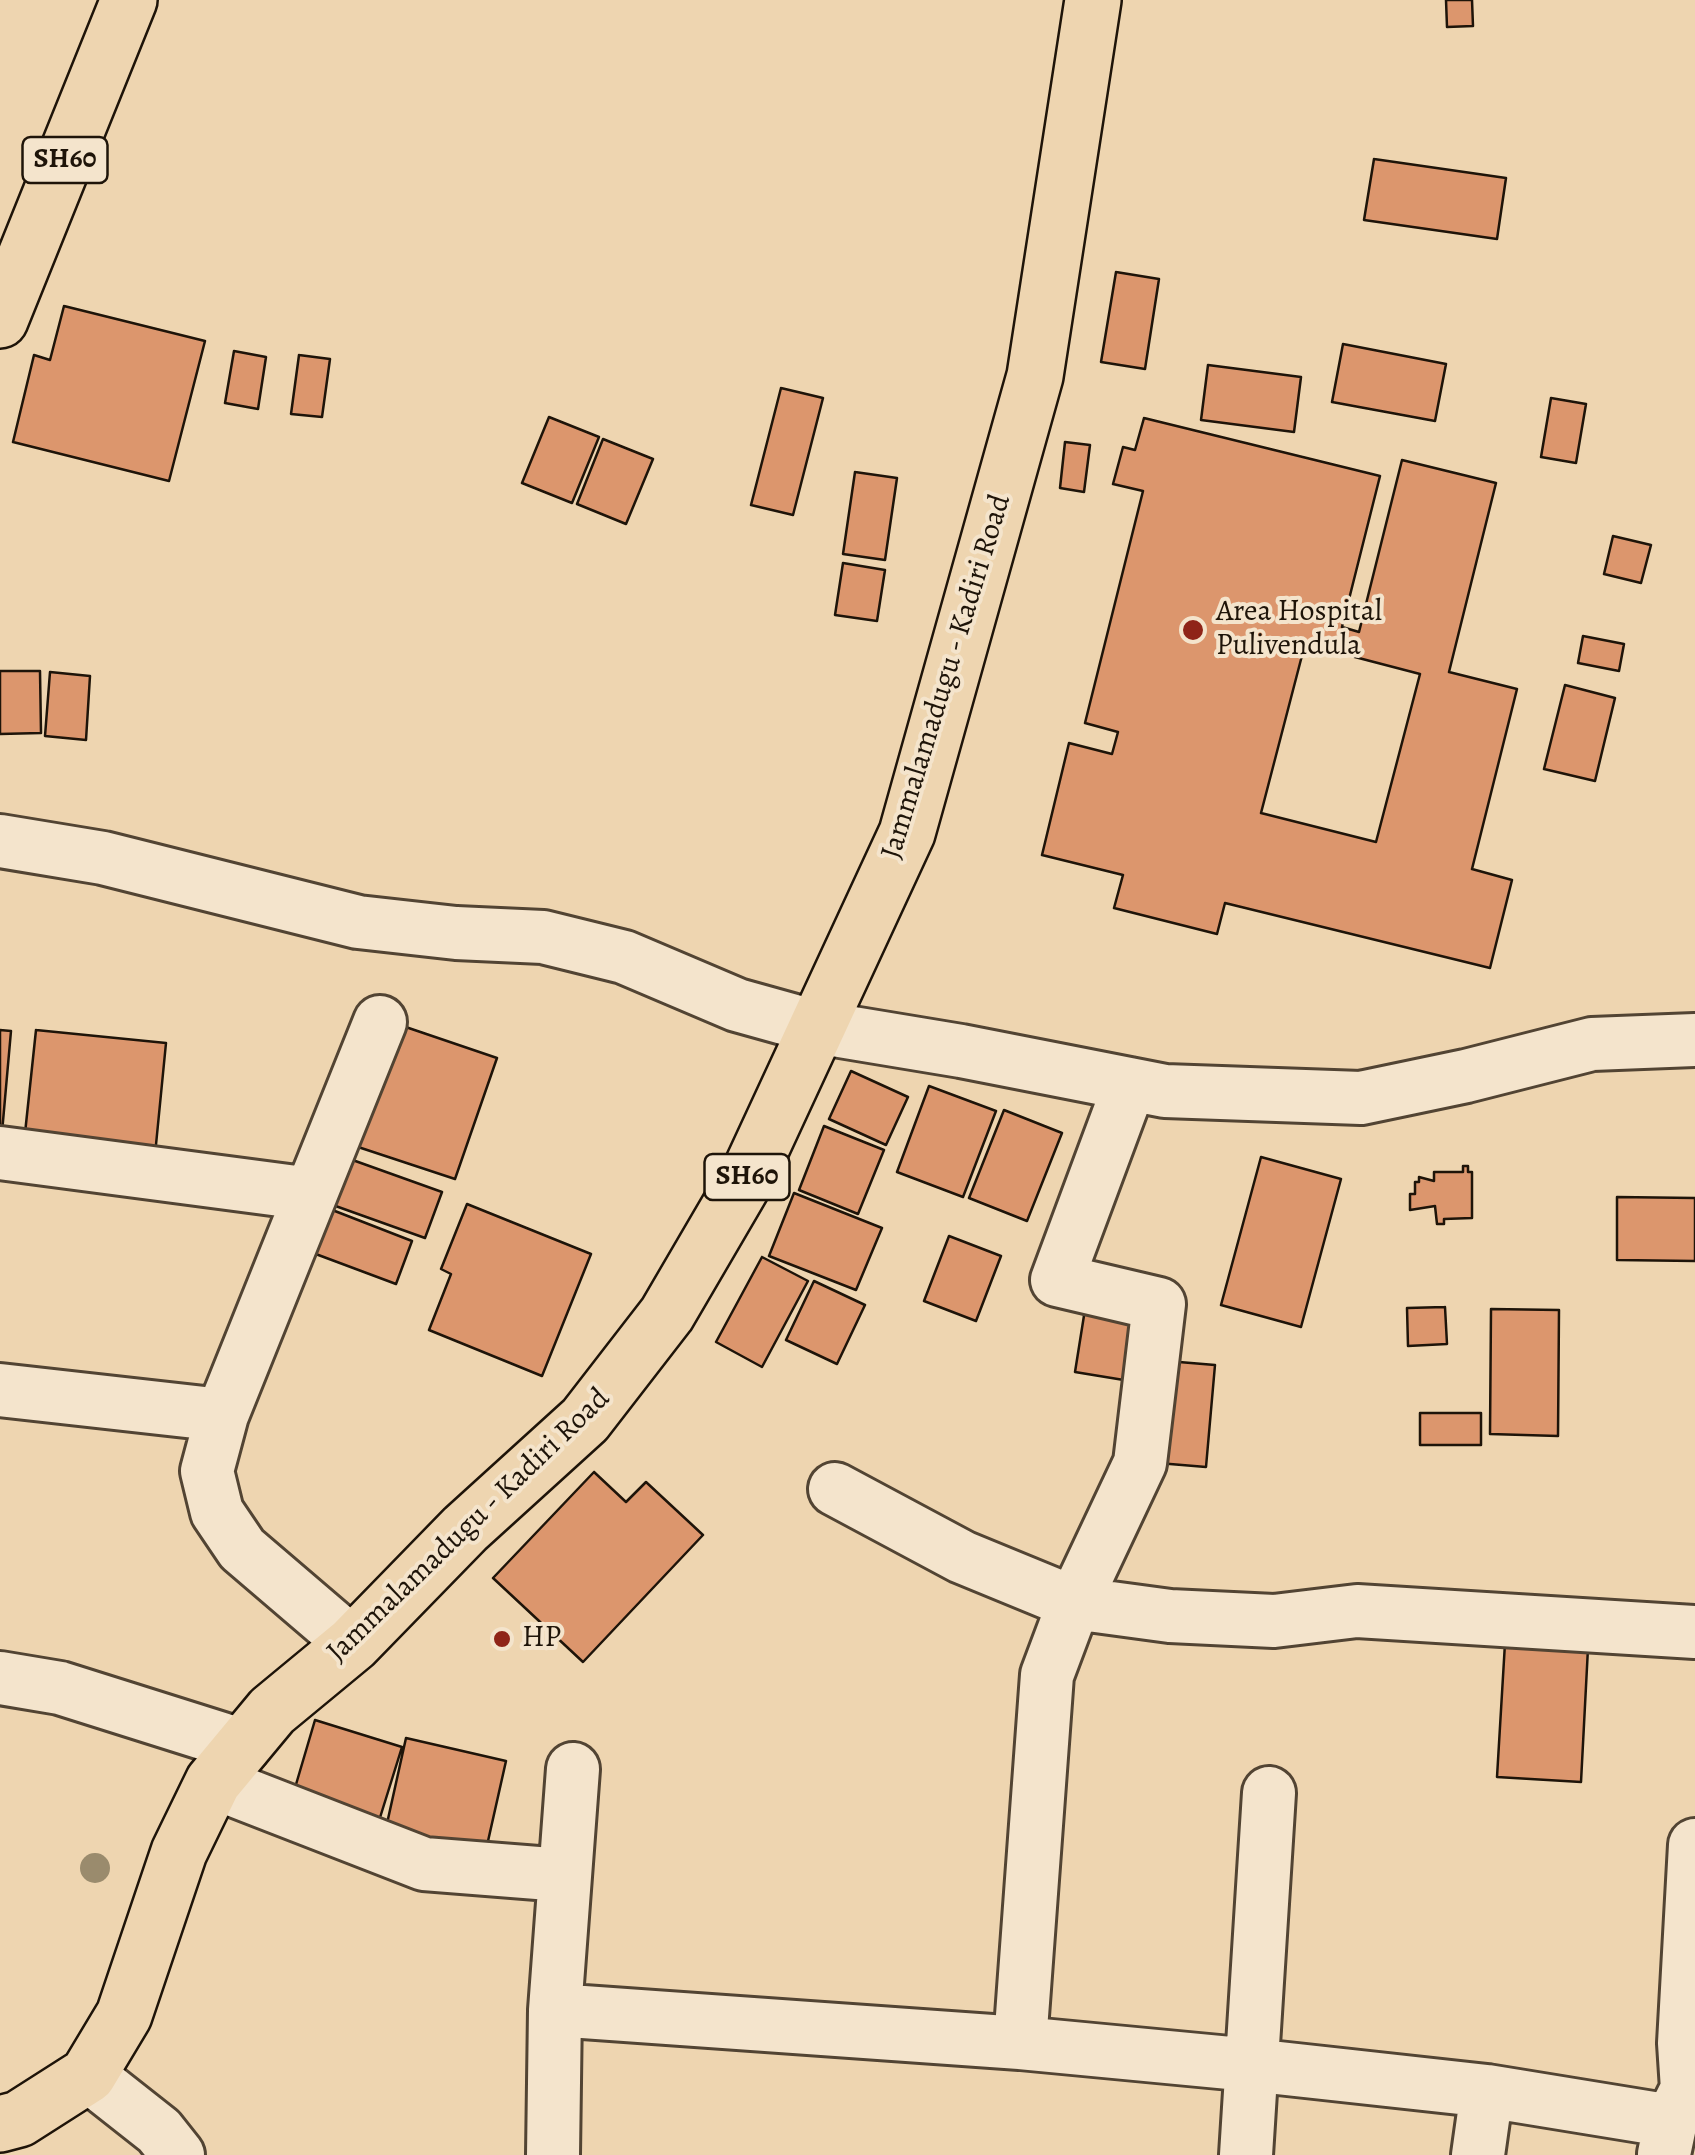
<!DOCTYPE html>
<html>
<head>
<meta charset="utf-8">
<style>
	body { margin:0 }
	canvas { display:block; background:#eed5b0 }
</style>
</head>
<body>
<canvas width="1695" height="2155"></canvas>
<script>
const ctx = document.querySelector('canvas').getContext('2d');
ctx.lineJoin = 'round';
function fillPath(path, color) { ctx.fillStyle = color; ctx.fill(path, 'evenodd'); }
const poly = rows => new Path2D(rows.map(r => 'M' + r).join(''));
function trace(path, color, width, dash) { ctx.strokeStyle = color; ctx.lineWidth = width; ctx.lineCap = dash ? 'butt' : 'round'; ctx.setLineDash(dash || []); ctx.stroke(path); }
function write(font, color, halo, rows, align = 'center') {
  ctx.font = font + ' Alegreya,serif'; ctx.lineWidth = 8; ctx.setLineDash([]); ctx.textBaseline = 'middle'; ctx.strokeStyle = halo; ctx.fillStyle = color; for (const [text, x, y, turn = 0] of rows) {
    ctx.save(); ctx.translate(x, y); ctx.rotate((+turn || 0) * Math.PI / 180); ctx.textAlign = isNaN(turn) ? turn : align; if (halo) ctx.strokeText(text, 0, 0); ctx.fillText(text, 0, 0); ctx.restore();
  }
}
const building = poly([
	[1446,0,1472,0,1473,26,1447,27,1446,0],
	[1374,159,1506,178,1497,239,1364,220,1374,159],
	[1116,272,1159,279,1145,369,1101,362,1116,272],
	[64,306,205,341,169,481,13,442,34,355,50,360,64,306],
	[1343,344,1446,364,1435,421,1332,402,1343,344],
	[234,351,266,357,258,409,225,403,234,351],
	[299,355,330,359,322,417,291,414,299,355],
	[1208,365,1301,377,1294,432,1201,420,1208,365],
	[781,388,823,398,793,515,751,505,781,388],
	[1551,398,1586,404,1576,463,1541,457,1551,398],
	[549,417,599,437,572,503,522,483,549,417],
	[1144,418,1380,476,1342,627,1359,632,1402,460,1496,483,1449,672,1517,689,1472,869,1512,880,1490,968,1225,903,1217,934,1114,908,1123,875,1042,855,1069,743,1112,754,1118,732,1085,723,1143,491,1113,484,1123,447,1135,450,1144,418],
	[1305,644,1420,674,1376,842,1261,813,1305,644],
	[603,439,653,459,626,524,577,504,603,439],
	[1065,442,1090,445,1084,492,1060,488,1065,442],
	[855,472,897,478,885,560,843,554,855,472],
	[1613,536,1651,545,1641,583,1604,574,1613,536],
	[843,563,885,570,877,621,835,615,843,563],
	[1583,636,1624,644,1619,671,1578,663,1583,636],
	[0,671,40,671,41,733,0,734,0,671],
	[50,672,90,676,86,740,45,736,50,672],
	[1565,685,1615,698,1595,781,1544,769,1565,685],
	[391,1022,497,1058,455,1179,349,1144,391,1022],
	[0,1030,11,1031,1,1144,0,1144,0,1030],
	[36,1030,166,1043,154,1165,23,1152,36,1030],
	[851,1071,908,1097,886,1145,829,1119,851,1071],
	[929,1086,996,1111,963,1197,897,1172,929,1086],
	[1004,1110,1062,1133,1027,1221,969,1198,1004,1110],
	[824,1126,884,1150,858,1214,799,1190,824,1126],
	[333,1153,442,1192,425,1238,316,1199,333,1153],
	[1261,1157,1341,1179,1301,1327,1221,1305,1261,1157],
	[1463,1166,1468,1166,1468,1172,1472,1172,1472,1218,1444,1219,1444,1224,1437,1224,1435,1206,1410,1210,1410,1194,1415,1194,1415,1182,1419,1182,1419,1177,1434,1181,1434,1172,1463,1172,1463,1166],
	[794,1193,882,1228,856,1290,769,1256,794,1193],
	[1617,1197,1695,1198,1695,1261,1617,1260,1617,1197],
	[467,1204,591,1254,542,1376,429,1330,451,1274,441,1269,467,1204],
	[322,1206,412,1241,396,1284,305,1250,322,1206],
	[949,1236,1001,1256,976,1321,924,1301,949,1236],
	[762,1257,808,1281,762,1367,716,1342,762,1257],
	[814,1281,865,1305,837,1364,786,1340,814,1281],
	[1086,1303,1154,1314,1142,1383,1075,1372,1086,1303],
	[1445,1307,1447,1344,1408,1346,1407,1308,1445,1307],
	[1491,1309,1559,1310,1558,1436,1490,1434,1491,1309],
	[1167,1361,1215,1365,1206,1467,1158,1463,1167,1361],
	[1420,1413,1481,1413,1481,1445,1420,1445,1420,1413],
	[594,1472,626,1502,646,1482,703,1535,583,1662,493,1578,594,1472],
	[1505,1643,1588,1648,1581,1782,1497,1777,1505,1643],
	[315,1720,402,1747,378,1824,292,1798,315,1720],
	[406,1738,506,1761,486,1850,386,1828,406,1738]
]);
const minor = poly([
	[0,841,103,858,358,922,456,933,543,937,624,957,737,1005,816,1027,961,1051,1165,1091,1361,1098,1466,1076,1592,1044,1695,1040],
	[0,1153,311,1194],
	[0,1390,222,1415],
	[835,1489,962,1557,1074,1603,1170,1616,1274,1621,1357,1611,1695,1632],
	[353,1644,242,1549,217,1512,207,1471,222,1415,380,1022],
	[0,1678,60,1688,244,1746],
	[213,1782,424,1864,563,1875],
	[555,2010,1020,2043,1251,2065,1487,2091,1671,2121],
	[1020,2043,1047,1675,1074,1603,1140,1463,1159,1304,1057,1280,1130,1084],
	[88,2075,159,2131,178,2155],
	[1664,2154,1671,2121,1687,2089,1684,2043,1695,1845],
	[553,2155,555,2010,573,1769],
	[1246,2155,1269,1793],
	[1478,2155,1487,2091]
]);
const major = poly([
	[0,320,129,0],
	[0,2124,19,2119,88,2075,124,2015,179,1852,213,1782,272,1711,353,1644,465,1529,585,1420,667,1314,750,1172,907,833,1035,376,1093,0]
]);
const trees = [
	[95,1868]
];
const markers = [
	[1193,630,12,"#8f2418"],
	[502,1639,10,"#8f2418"]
];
const shields = [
	[65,160,85],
	[747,1177,85]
];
const shieldNames = [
	["SH60",65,160],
	["SH60",747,1177]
];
const poiNames = [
	["Area Hospital",1216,613],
	["Pulivendula",1216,647],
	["HP",522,1639]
];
const streetNames = [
	["Jammalamadugu - Kadiri Road",947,677,-73],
	["Jammalamadugu - Kadiri Road",469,1526,-44]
];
fillPath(building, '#dc966d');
trace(building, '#1e1409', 2.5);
trace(minor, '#524433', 58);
trace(major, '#1e1409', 60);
trace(minor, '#f4e4cc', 52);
trace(major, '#eed5b0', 55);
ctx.fillStyle = '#9a8b6d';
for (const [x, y] of trees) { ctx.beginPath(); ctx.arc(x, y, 15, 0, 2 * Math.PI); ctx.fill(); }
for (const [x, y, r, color] of markers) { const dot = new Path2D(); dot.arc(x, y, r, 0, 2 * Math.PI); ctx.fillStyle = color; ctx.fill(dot); trace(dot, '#f4e4cc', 4); }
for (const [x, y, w] of shields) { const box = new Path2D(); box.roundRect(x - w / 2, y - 23, w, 46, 8); ctx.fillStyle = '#f4e4cc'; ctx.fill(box); trace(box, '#1e1409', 2.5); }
write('bold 28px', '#1e1409', null, shieldNames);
write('30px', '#1e1409', '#f4e4cc', poiNames, 'left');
write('30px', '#1e1409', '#f4e4cc', streetNames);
</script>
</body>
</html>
